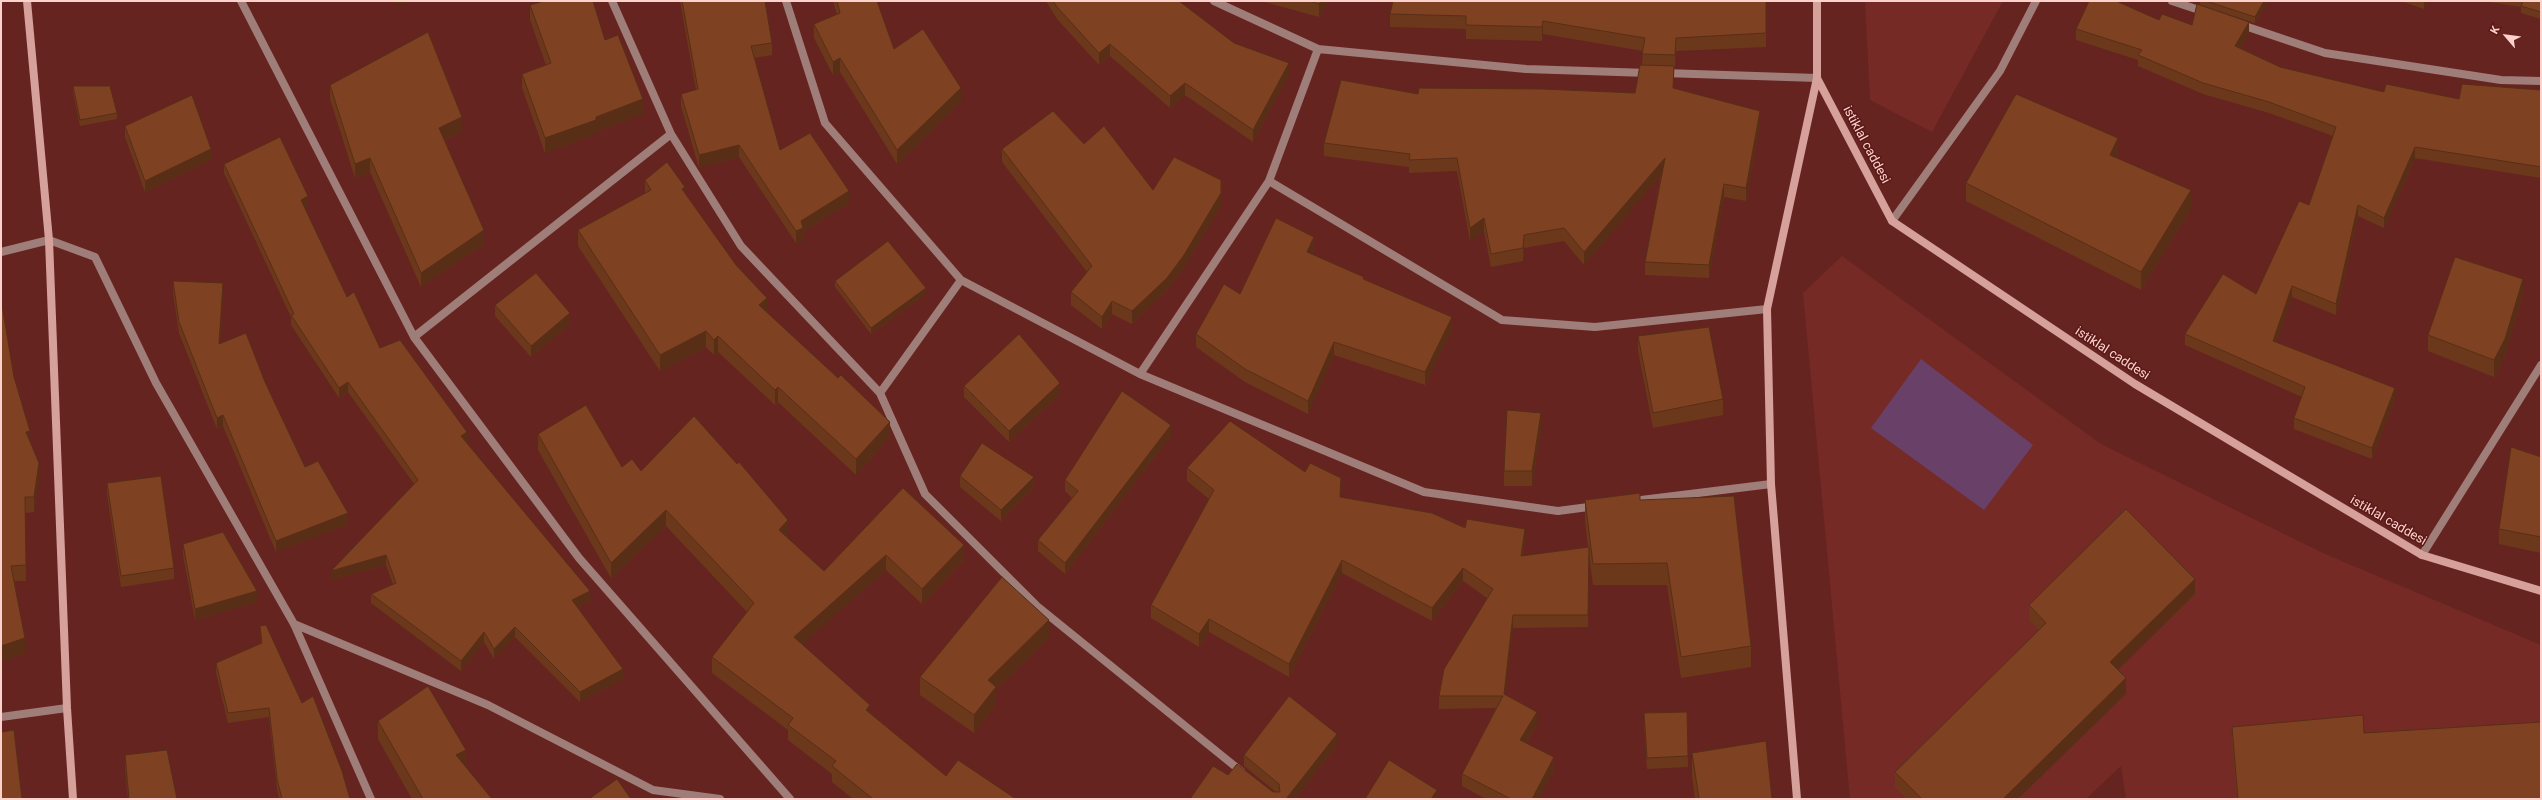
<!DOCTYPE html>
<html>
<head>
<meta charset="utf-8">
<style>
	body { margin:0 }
	#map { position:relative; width:2542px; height:800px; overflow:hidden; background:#662420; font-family:Roboto,sans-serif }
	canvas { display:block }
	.frame { position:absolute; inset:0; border:2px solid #fdd2cd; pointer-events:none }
	.north { position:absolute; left:2486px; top:16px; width:40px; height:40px; -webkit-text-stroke:3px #5a1816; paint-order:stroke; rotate:298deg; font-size:11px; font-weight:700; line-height:16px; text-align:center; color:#fdd2cd }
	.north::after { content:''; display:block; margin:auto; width:14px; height:18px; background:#fdd2cd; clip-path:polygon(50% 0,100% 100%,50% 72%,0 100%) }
</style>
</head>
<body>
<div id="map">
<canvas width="2542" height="800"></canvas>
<div class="frame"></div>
<div class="north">K</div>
</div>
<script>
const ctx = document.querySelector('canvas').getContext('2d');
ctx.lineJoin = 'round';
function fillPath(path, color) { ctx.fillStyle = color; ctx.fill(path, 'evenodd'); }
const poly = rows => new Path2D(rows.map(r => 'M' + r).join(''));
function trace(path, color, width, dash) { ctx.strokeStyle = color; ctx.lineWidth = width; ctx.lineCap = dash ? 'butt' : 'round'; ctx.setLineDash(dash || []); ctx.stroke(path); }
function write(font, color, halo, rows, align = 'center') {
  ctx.font = font + ' Roboto,sans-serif'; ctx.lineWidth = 3; ctx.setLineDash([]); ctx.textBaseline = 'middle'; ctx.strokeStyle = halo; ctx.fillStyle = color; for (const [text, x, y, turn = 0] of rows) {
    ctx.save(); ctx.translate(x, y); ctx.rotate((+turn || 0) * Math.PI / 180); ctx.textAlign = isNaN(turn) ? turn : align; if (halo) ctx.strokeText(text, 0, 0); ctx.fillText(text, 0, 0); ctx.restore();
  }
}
const built = poly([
	[1865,1,2003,1,1932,132,1870,100],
	[1842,256,2101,444,2325,554,2541,645,2541,799,2126,799,2121,766,2086,799,1850,799,1803,293]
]);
const green = poly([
	[1921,359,2033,445,1984,510,1871,428]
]);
const street = poly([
	[241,1,414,337,579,558,790,799],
	[612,1,671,134,741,246,880,393,925,494,1037,606,1242,772],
	[786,1,825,123,961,280,1140,374,1424,492,1558,511,1596,506],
	[1214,1,1318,49,1526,69,1648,73],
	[2172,1,2205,12],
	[2239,24,2325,53,2501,80,2541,81],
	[1664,73,1817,78],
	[1269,181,1502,320,1595,327,1767,309],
	[1892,221,2000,71,2036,1],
	[1,252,49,240,95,257,156,383,294,624,371,799],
	[414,337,671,134],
	[1140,374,1269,181,1318,49],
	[880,393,961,280],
	[1633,501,1771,484],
	[2422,555,2541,365],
	[294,624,488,705,653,790,720,799],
	[1,717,67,708]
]);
const secondary = poly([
	[27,1,49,240,67,708,73,799],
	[1817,1,1817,78,1892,221,2135,384,2422,555,2541,591],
	[1797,799,1771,484,1767,309,1817,78]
]);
const wall = poly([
	[680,1,765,1,772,43,772,55,754,58,780,150,849,203,803,232,803,241,796,243,739,157,699,168,681,106,681,94,696,90],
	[833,1,877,1,894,49,961,102,897,164,840,72,833,75,814,38,814,24,837,15],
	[1046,1,1179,1,1234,43,1289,75,1253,142,1185,95,1170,108,1110,56,1099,65,1057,19],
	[1261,1,1328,1,1319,17],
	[1766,1,1766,47,1676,51,1675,68,1674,68,1674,88,1760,124,1746,201,1724,197,1709,278,1645,275,1645,262,1661,175,1584,265,1564,241,1524,248,1523,261,1491,267,1484,231,1470,241,1457,171,1409,173,1409,167,1324,156,1324,143,1418,94,1635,93,1642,65,1643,51,1543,34,1542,41,1466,39,1466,29,1390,27,1390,14],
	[2200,1,2268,1,2255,23,2200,5],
	[2401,1,2427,1,2424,9],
	[2483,1,2541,1,2541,19,2521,13,2521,7],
	[530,5,605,40,643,114,596,132,596,134,545,153,522,88,522,74,546,65,530,20],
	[2159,20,2249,33,2240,48,2280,67,2384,92,2459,99,2541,90,2541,178,2415,158,2384,228,2358,216,2336,315,2292,297,2276,343,2395,399,2372,459,2294,429,2294,418,2302,397,2185,345,2185,334,2256,294,2309,205,2333,136,2269,113,2203,94,2138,66,2138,60,2076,40,2076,29],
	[330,85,462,131,444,140,484,244,421,287,370,172,355,178,330,99],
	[73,86,117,113,117,119,80,126,73,92],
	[125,126,211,160,145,192,125,137],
	[1084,144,1153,190,1221,206,1184,268,1167,290,1132,324,1112,314,1102,329,1071,305,1071,292,1087,272,1002,162,1002,149],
	[2118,157,2117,158,2191,209,2141,290,1966,201,1966,183],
	[224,164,308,206,304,208,347,297,380,348,467,441,466,442,590,601,578,607,623,679,580,702,515,637,494,659,484,642,461,671,371,603,371,594,393,584,386,565,331,580,414,484,348,392,339,398,291,325,291,317,224,173],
	[645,180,685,193,767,313,890,437,856,475,778,402,775,405,718,352,714,355,706,347,660,371,578,246,578,230,645,193],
	[1314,250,1312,255,1364,279,1452,330,1425,385,1334,355,1308,414,1245,382,1196,347,1196,334,1240,294],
	[173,281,223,294,220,344,265,382,305,467,348,524,276,552,223,426,217,429,179,333,173,292],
	[835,281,926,294,871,334,835,287],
	[2523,295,2505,355,2494,377,2428,351,2428,335],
	[1,299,14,377,39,478,34,512,25,513,26,581,14,581,25,653,1,662],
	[495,305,570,324,531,357,495,316],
	[1638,336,1723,399,1723,415,1653,428,1638,351],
	[964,386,1060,394,1009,442,964,397],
	[1541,428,1532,486,1504,486,1504,471],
	[538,434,622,467,641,471,788,536,787,537,824,571,903,488,964,560,922,604,886,570,802,644,870,713,946,776,1016,799,853,799,832,782,832,774,788,740,788,730,712,673,712,657,747,612,666,526,611,578,538,450],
	[1171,436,1065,574,1038,551,1038,540,1072,498,1065,491,1065,480],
	[2541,457,2541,553,2499,544,2499,529],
	[1187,468,1305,472,1341,490,1341,497,1525,541,1523,556,1588,547,1585,521,1585,500,1640,500,1751,646,1751,667,1681,678,1667,585,1593,585,1589,555,1588,627,1513,628,1505,695,1537,725,1526,743,1554,770,1538,799,1486,799,1462,786,1462,774,1496,708,1439,709,1439,696,1487,598,1463,581,1432,621,1342,573,1289,677,1209,632,1199,647,1151,618,1151,605,1209,499,1187,481],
	[960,476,1034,488,1001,521,960,487],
	[107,483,174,568,174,579,121,587,107,494],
	[183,544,257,602,195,620,183,555],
	[2195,594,2118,670,2126,694,2018,799,1907,799,1895,787,1895,772,2039,630,2029,620,2029,605],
	[260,626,302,703,350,799,279,799,277,789,269,717,228,723,216,673,216,663,261,643],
	[1049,638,996,689,996,705,974,733,920,695,920,677],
	[1687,712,1688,767,1647,769,1644,724,1644,713],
	[378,721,466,768,492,799,412,799,378,739],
	[2232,727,2364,733,2541,799,2237,799,2232,743],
	[1337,745,1295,799,1190,799,1228,775,1273,792,1276,792,1244,766,1244,755],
	[1692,753,1772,799,1695,799,1692,776],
	[125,755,177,799,128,799,125,770]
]);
const shadedWall = poly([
	[395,1,413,1,395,6],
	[1321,1,1328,1,1319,17,1319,4],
	[2264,1,2268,1,2255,23,2255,17],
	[2425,1,2427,1,2424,9,2424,2],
	[1543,21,1543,34,1542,41,1542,27],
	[2249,22,2249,33,2235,57,2235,46],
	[1676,38,1676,51,1675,68,1675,55],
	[1110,44,1110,56,1099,65,1099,53],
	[840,58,840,72,833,75,833,62],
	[1289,63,1289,75,1253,142,1253,130],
	[1674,66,1674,79,1673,101,1673,88],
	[1185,83,1185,95,1170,108,1170,96],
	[961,88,961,102,897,164,897,150],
	[643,99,643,114,596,132,596,134,545,153,545,138],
	[1760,111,1760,124,1746,201,1746,188],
	[462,117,462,131,439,142,439,128],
	[2118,138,2118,157,2110,173,2110,155],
	[739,145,739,157,699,168,699,155],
	[2415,147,2415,158,2384,228,2384,218],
	[211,149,211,160,145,192,145,181],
	[370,158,370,172,355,178,355,164],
	[1665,158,1665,171,1584,265,1584,252],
	[1724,184,1724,197,1709,278,1709,265],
	[685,187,685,202,682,189],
	[2191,190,2191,209,2141,290,2141,272],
	[849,191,849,203,803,232,803,241,796,243,796,231,801,221],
	[1221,193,1221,206,1184,268,1167,290,1132,324,1132,311],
	[308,196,308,206,301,209,301,200],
	[2358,205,2358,216,2336,315,2336,304],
	[1484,218,1484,231,1470,241,1470,228],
	[484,230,484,244,421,287,421,273],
	[1524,235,1524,248,1523,261,1523,248],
	[1314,237,1314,250,1307,265,1307,252],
	[2523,279,2523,295,2505,355,2494,377,2494,360],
	[223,283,223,294,219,355,219,344],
	[2292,286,2292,297,2273,352,2273,341],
	[926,288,926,294,871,334,871,328],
	[767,298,767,314,759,305],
	[1112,301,1112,314,1102,329,1102,317],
	[570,313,570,324,531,357,531,346],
	[1452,317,1452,330,1425,385,1425,372],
	[706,331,706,347,660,371,660,355],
	[718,336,718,352,714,355,714,340],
	[1334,342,1334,355,1308,414,1308,401],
	[348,382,348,392,339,398,339,388],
	[1060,383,1060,394,1009,442,1009,431],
	[778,387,778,402,775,405,775,390],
	[2395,388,2395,399,2372,459,2372,448],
	[1541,413,1541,428,1532,486,1532,471],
	[223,415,223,426,217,429,217,418],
	[890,422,890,437,856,475,856,459],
	[1171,425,1171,436,1065,574,1065,563],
	[30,431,30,446,26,432],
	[467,432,467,441,461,445,461,436],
	[39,463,39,478,34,512,34,497],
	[1034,477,1034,488,1001,521,1001,510],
	[1341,478,1341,490,1340,510,1340,497],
	[666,510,666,526,611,578,611,563],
	[348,513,348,524,276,552,276,541],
	[788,520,788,536,779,545,779,530],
	[1525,529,1525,541,1521,569,1521,556],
	[964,545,964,560,922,604,922,589],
	[386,555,386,565,331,580,331,571],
	[886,555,886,570,794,652,794,637],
	[1342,560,1342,573,1289,677,1289,664],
	[1463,568,1463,581,1432,621,1432,608],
	[2195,579,2195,594,2110,678,2110,662],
	[257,591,257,602,195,620,195,609],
	[590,591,590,601,572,610,572,600],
	[1513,615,1513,628,1504,707,1504,694],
	[1209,619,1209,632,1199,647,1199,634],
	[1049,620,1049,638,996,689,996,705,974,733,974,715,988,680],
	[515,627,515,637,494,659,494,649],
	[484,632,484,642,461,671,461,661],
	[25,638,25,653,1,662,1,646],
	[623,669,623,679,580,702,580,692],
	[2126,678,2126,694,2018,799,2003,799],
	[870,705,870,721,866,710],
	[1537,712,1537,725,1520,752,1520,740],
	[1337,734,1337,745,1295,799,1286,799],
	[466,750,466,769,456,755],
	[1554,757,1554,770,1538,799,1532,799],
	[1437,790,1437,799,1431,799]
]);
const building = poly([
	[544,1,593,1,605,40,618,35,643,99,596,117,596,120,545,138,522,74,551,63,530,5,544,1],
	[682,1,765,1,772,43,751,46,780,150,810,133,849,191,801,221,803,228,796,231,739,145,699,155,681,94,698,89,682,1],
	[837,1,877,1,894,49,923,29,961,88,897,150,840,58,833,62,814,24,840,13,837,1],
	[1053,1,1179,1,1234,43,1289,63,1253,130,1185,83,1170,96,1110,44,1099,53,1057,7,1053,1],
	[1310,1,1321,1,1319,4,1310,1],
	[1393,1,1766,1,1766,33,1676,38,1675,55,1642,54,1645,38,1543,21,1542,27,1466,25,1466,16,1390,14,1393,1],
	[2089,1,2116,1,2159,20,2162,14,2192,25,2197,4,2249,22,2235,46,2280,67,2384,92,2386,84,2459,99,2462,84,2541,90,2541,167,2415,147,2384,218,2358,205,2336,304,2292,286,2273,341,2395,388,2372,448,2294,418,2305,387,2185,334,2223,274,2256,294,2299,201,2309,205,2336,127,2269,102,2203,83,2138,55,2142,50,2076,29,2089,1],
	[2206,1,2264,1,2255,17,2206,1],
	[2523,1,2541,1,2541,12,2521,6,2523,1],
	[428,32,462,117,439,128,484,230,421,273,370,158,355,164,330,85,428,32],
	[1640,65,1674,66,1673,88,1760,111,1746,188,1724,184,1709,265,1645,262,1665,158,1584,252,1564,228,1524,235,1523,248,1491,254,1484,218,1470,228,1457,158,1409,160,1410,154,1324,143,1341,80,1418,94,1419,88,1543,89,1635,93,1640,65],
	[73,86,110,86,117,113,80,120,73,86],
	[2016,94,2118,138,2110,155,2191,190,2141,272,1966,183,2016,94],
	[192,95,211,149,145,181,125,126,192,95],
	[1053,111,1084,144,1104,126,1153,190,1174,157,1221,180,1221,193,1184,255,1167,278,1132,311,1112,301,1102,317,1071,292,1092,266,1002,149,1053,111],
	[280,137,308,196,301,200,347,297,354,292,380,348,400,340,467,432,461,436,590,591,572,600,623,669,580,692,515,627,494,649,484,632,461,661,371,594,396,583,386,555,331,571,418,480,348,382,339,388,291,315,294,314,224,164,280,137],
	[667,162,685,187,682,189,736,265,767,298,759,305,838,378,841,375,890,422,856,459,778,387,775,390,718,336,714,340,706,331,660,355,578,230,651,190,645,180,667,162],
	[1276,218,1314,237,1307,252,1364,277,1363,279,1452,317,1425,372,1334,342,1308,401,1245,369,1196,334,1224,284,1240,294,1276,218],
	[888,241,926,288,871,328,835,281,888,241],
	[2455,257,2523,279,2505,339,2494,360,2428,335,2455,257],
	[536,273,570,313,531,346,495,305,536,273],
	[173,281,223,283,219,344,246,333,265,382,305,467,318,461,348,513,276,541,223,415,217,418,179,322,173,281],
	[1,299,14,377,30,431,26,432,39,463,34,497,25,497,26,565,11,566,25,638,1,646,1,299],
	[1709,327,1723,399,1653,413,1638,336,1709,327],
	[1019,334,1060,383,1009,431,964,386,1019,334],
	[1122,391,1171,425,1065,563,1038,540,1078,491,1065,480,1122,391],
	[586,405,622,467,632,459,641,471,694,416,737,464,739,462,788,520,779,530,824,571,903,488,964,545,922,589,886,555,794,637,870,705,866,710,946,776,958,760,1016,799,873,799,832,766,836,761,788,725,793,718,712,657,754,603,666,510,611,563,538,434,586,405],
	[1507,410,1541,413,1532,471,1504,471,1507,410],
	[1230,421,1305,472,1310,463,1341,478,1340,497,1432,513,1465,528,1467,519,1525,529,1521,556,1589,547,1588,615,1513,615,1504,694,1537,712,1520,740,1554,757,1532,799,1511,799,1462,774,1503,696,1439,696,1444,669,1493,589,1463,568,1432,608,1342,560,1289,664,1209,619,1199,634,1151,605,1214,490,1187,468,1230,421],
	[982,443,1034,477,1001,510,960,476,982,443],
	[2511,447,2541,457,2541,537,2499,529,2511,447],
	[161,476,174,568,121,576,107,483,161,476],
	[1640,493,1640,500,1734,496,1751,646,1681,657,1667,563,1593,564,1585,500,1640,493],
	[2126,509,2195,579,2110,662,2126,678,2003,799,1922,799,1895,772,2046,623,2029,605,2126,509],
	[223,532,257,591,195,609,183,544,223,532],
	[1002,577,1049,620,988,680,996,687,974,715,920,677,1002,577],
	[266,625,302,703,313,696,342,771,350,799,282,799,277,779,269,708,228,713,216,663,262,643,260,626,266,625],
	[428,686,466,750,456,755,492,799,423,799,378,721,428,686],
	[1289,696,1337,734,1286,799,1190,799,1213,766,1228,775,1237,764,1273,792,1280,792,1279,784,1244,755,1289,696],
	[1687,712,1688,756,1647,758,1644,713,1687,712],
	[2363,715,2364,733,2541,722,2541,799,2238,799,2232,727,2363,715],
	[14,730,22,799,1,799,1,732,14,730],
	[1766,741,1772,799,1699,799,1692,753,1766,741],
	[167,750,177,799,129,799,125,755,167,750],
	[1389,760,1437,790,1431,799,1365,799,1389,760],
	[617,779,631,799,589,799,617,779]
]);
const streetNames = [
	["istiklal caddesi",1866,145,62],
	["istiklal caddesi",2112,354,33],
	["istiklal caddesi",2388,521,30]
];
fillPath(built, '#752a26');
fillPath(green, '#684068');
trace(street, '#9f7e7a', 8);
trace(secondary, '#d6a19b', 8);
fillPath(wall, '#6c381c');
fillPath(shadedWall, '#582e17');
fillPath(building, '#7e4121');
trace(building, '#582e17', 1);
write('13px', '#fdd2cd', '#5a1816', streetNames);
</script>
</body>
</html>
